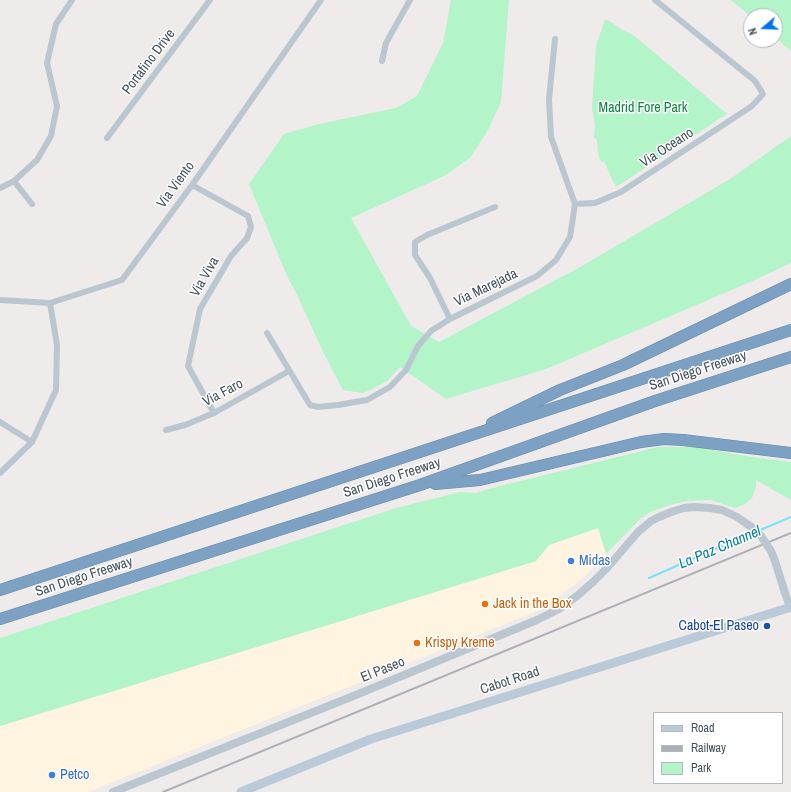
<!DOCTYPE html>
<html>
<head>
<meta charset="utf-8">
<style>
	body { margin:0 }
	#map { position:relative; width:791px; height:792px; overflow:hidden; background:#efebeb; font-family:"Archivo Narrow",sans-serif }
	canvas { display:block }
	.legend { position:absolute; left:653px; top:712px; width:130px; height:72px; box-sizing:border-box; background:#fff; border:1px solid #b3b9bd; margin:0; padding:5px 7px; list-style:none; font-size:12px; color:#42505b }
	.legend li { display:flex; align-items:center; gap:8px; height:20px }
	.legend b { width:20px; border:1px solid #b3b9bd }
	.north { position:absolute; left:743px; top:8px; width:40px; height:40px; box-sizing:border-box; background:#fff; border:1px solid #b3b9bd; border-radius:50%; rotate:251deg; font-size:11px; font-weight:700; line-height:16px; text-align:center; color:#42505b }
	.north::after { content:''; display:block; margin:auto; width:14px; height:18px; background:#0374f1; clip-path:polygon(50% 0,100% 100%,50% 72%,0 100%) }
</style>
</head>
<body>
<div id="map">
<canvas width="791" height="792"></canvas>
<ul class="legend">
<li><b style="height:5px;background:#bbcad8"></b>Road</li>
<li><b style="height:5px;background:#adb1b7"></b>Railway</li>
<li><b style="height:11px;background:#b3f4c9"></b>Park</li>
</ul>
<div class="north">N</div>
</div>
<script>
const ctx = document.querySelector('canvas').getContext('2d');
ctx.lineJoin = 'round';
function fillPath(path, color) { ctx.fillStyle = color; ctx.fill(path, 'evenodd'); }
const poly = rows => new Path2D(rows.map(r => 'M' + r).join(''));
function trace(path, color, width, dash) { ctx.strokeStyle = color; ctx.lineWidth = width; ctx.lineCap = dash ? 'butt' : 'round'; ctx.setLineDash(dash || []); ctx.stroke(path); }
function write(font, color, halo, rows, align = 'center') {
  ctx.font = font + ' "Archivo Narrow",sans-serif'; ctx.lineWidth = 3; ctx.setLineDash([]); ctx.textBaseline = 'middle'; ctx.strokeStyle = halo; ctx.fillStyle = color; for (const [text, x, y, turn = 0] of rows) {
    ctx.save(); ctx.translate(x, y); ctx.rotate((+turn || 0) * Math.PI / 180); ctx.textAlign = isNaN(turn) ? turn : align; if (halo) ctx.strokeText(text, 0, 0); ctx.fillText(text, 0, 0); ctx.restore();
  }
}
const commercial = poly([
	[598,528,606,554,583,578,542,609,88,792,0,792,0,726,536,561,549,545]
]);
const green = poly([
	[451,0,509,0,501,102,488,130,470,158,444,176,351,218,411,326,439,342,582,266,730,179,791,136,791,263,748,283,546,369,446,399,400,367,388,380,371,390,362,393,343,390,325,356,297,295,287,276,249,184,284,134,319,124,396,108,417,96,443,43],
	[731,0,791,0,791,51,775,37,775,16,751,16,751,17],
	[605,19,611,22,621,29,635,36,644,44,727,114,616,187,612,179,604,161,601,162,598,154,597,140,594,138,595,126,592,108,596,46],
	[658,447,695,447,752,457,791,462,791,500,756,480,756,487,752,498,745,504,735,508,711,500,688,501,673,504,652,511,641,518,606,554,598,528,549,545,536,561,0,726,0,638,396,508,460,492,477,493,488,489]
]);
const stream = poly([
	[758,531,791,517],
	[649,578,754,532]
]);
const minor = poly([
	[382,61,386,43,410,0],
	[107,138,210,0],
	[14,181,32,204],
	[192,185,248,216,251,227,247,238,231,256,200,309,188,366,214,413],
	[0,188,14,181,37,160,51,136,57,106,47,63,56,24,72,0],
	[575,204,595,203,621,192,752,106,763,94,755,81,655,0],
	[0,300,50,303,122,280,192,185,321,0],
	[450,319,430,278,415,255,415,242,427,235,495,207],
	[267,333,310,405,318,407,338,405,367,400,390,387,406,370,418,346,431,331,450,319,537,276,556,260,570,237,575,204,551,137,549,99,555,39],
	[0,422,32,442],
	[166,430,185,425,214,413,289,371],
	[0,473,32,442,56,390,57,345,50,303]
]);
const tertiary = poly([
	[785,593,790,607],
	[113,792,351,697,537,620,559,609,577,596,593,582,607,568,638,532,651,521,659,517,674,511,684,508,694,507,710,508,722,510,737,517]
]);
const secondary = poly([
	[241,792,371,739,791,607]
]);
const motorway = poly([
	[492,423,560,390,623,365,791,284],
	[435,484,480,480,641,442,664,439,683,440,791,453],
	[0,590,791,330],
	[0,619,420,485,655,401,791,357]
]);
const rail = poly([
	[163,792,791,533]
]);
const tertiaryBridge = poly([
	[737,517,753,528,761,536,771,551,775,561,785,593]
]);
const markers = [
	[571,561,4,"#3f7fe0"],
	[485,604,4,"#e8710a"],
	[767,626,4,"#1a4fb4"],
	[417,643,4,"#e8710a"],
	[52,775,4,"#3f7fe0"]
];
const streetNames = [
	["Portafino Drive",149,62,-53],
	["Via Oceano",667,148,-33],
	["Via Viento",176,185,-54],
	["Via Viva",205,277,-60],
	["Via Marejada",486,288,-26],
	["San Diego Freeway",698,371,-18],
	["Via Faro",223,393,-28],
	["San Diego Freeway",392,478,-18],
	["San Diego Freeway",84,577,-18],
	["El Paseo",383,670,-22],
	["Cabot Road",510,681,-18]
];
const parkNames = [
	["Madrid Fore Park",643,108]
];
const shopNames = [
	["Midas",579,561],
	["Petco",60,775]
];
const foodNames = [
	["Jack in the Box",493,604],
	["Krispy Kreme",425,643]
];
const transitNames = [
	["Cabot-El Paseo",759,626]
];
const waterNames = [
	["La Paz Channel",720,548,-23]
];
fillPath(commercial, '#fef4e0');
fillPath(green, '#b3f4c9');
trace(stream, '#7ae1f6', 2);
trace(motorway, '#688cae', 12);
trace(minor, '#bac7d1', 6);
trace(tertiary, '#bac7d1', 8);
trace(secondary, '#bbcad8', 9);
trace(motorway, '#7ca1c2', 11);
trace(rail, '#adb1b7', 2);
trace(tertiaryBridge, '#bac7d1', 8);
for (const [x, y, r, color] of markers) { const dot = new Path2D(); dot.arc(x, y, r, 0, 2 * Math.PI); ctx.fillStyle = color; ctx.fill(dot); trace(dot, '#fff', 1.5); }
write('14px', '#42505b', '#fff', streetNames);
write('14px', '#0b8443', '#fff', parkNames);
write('14px', '#366cbe', '#fff', shopNames, 'left');
write('14px', '#c56008', '#fff', foodNames, 'left');
write('14px', '#164399', '#fff', transitNames, 'right');
write('italic 15px', '#037f98', '#fff', waterNames);
</script>
</body>
</html>
